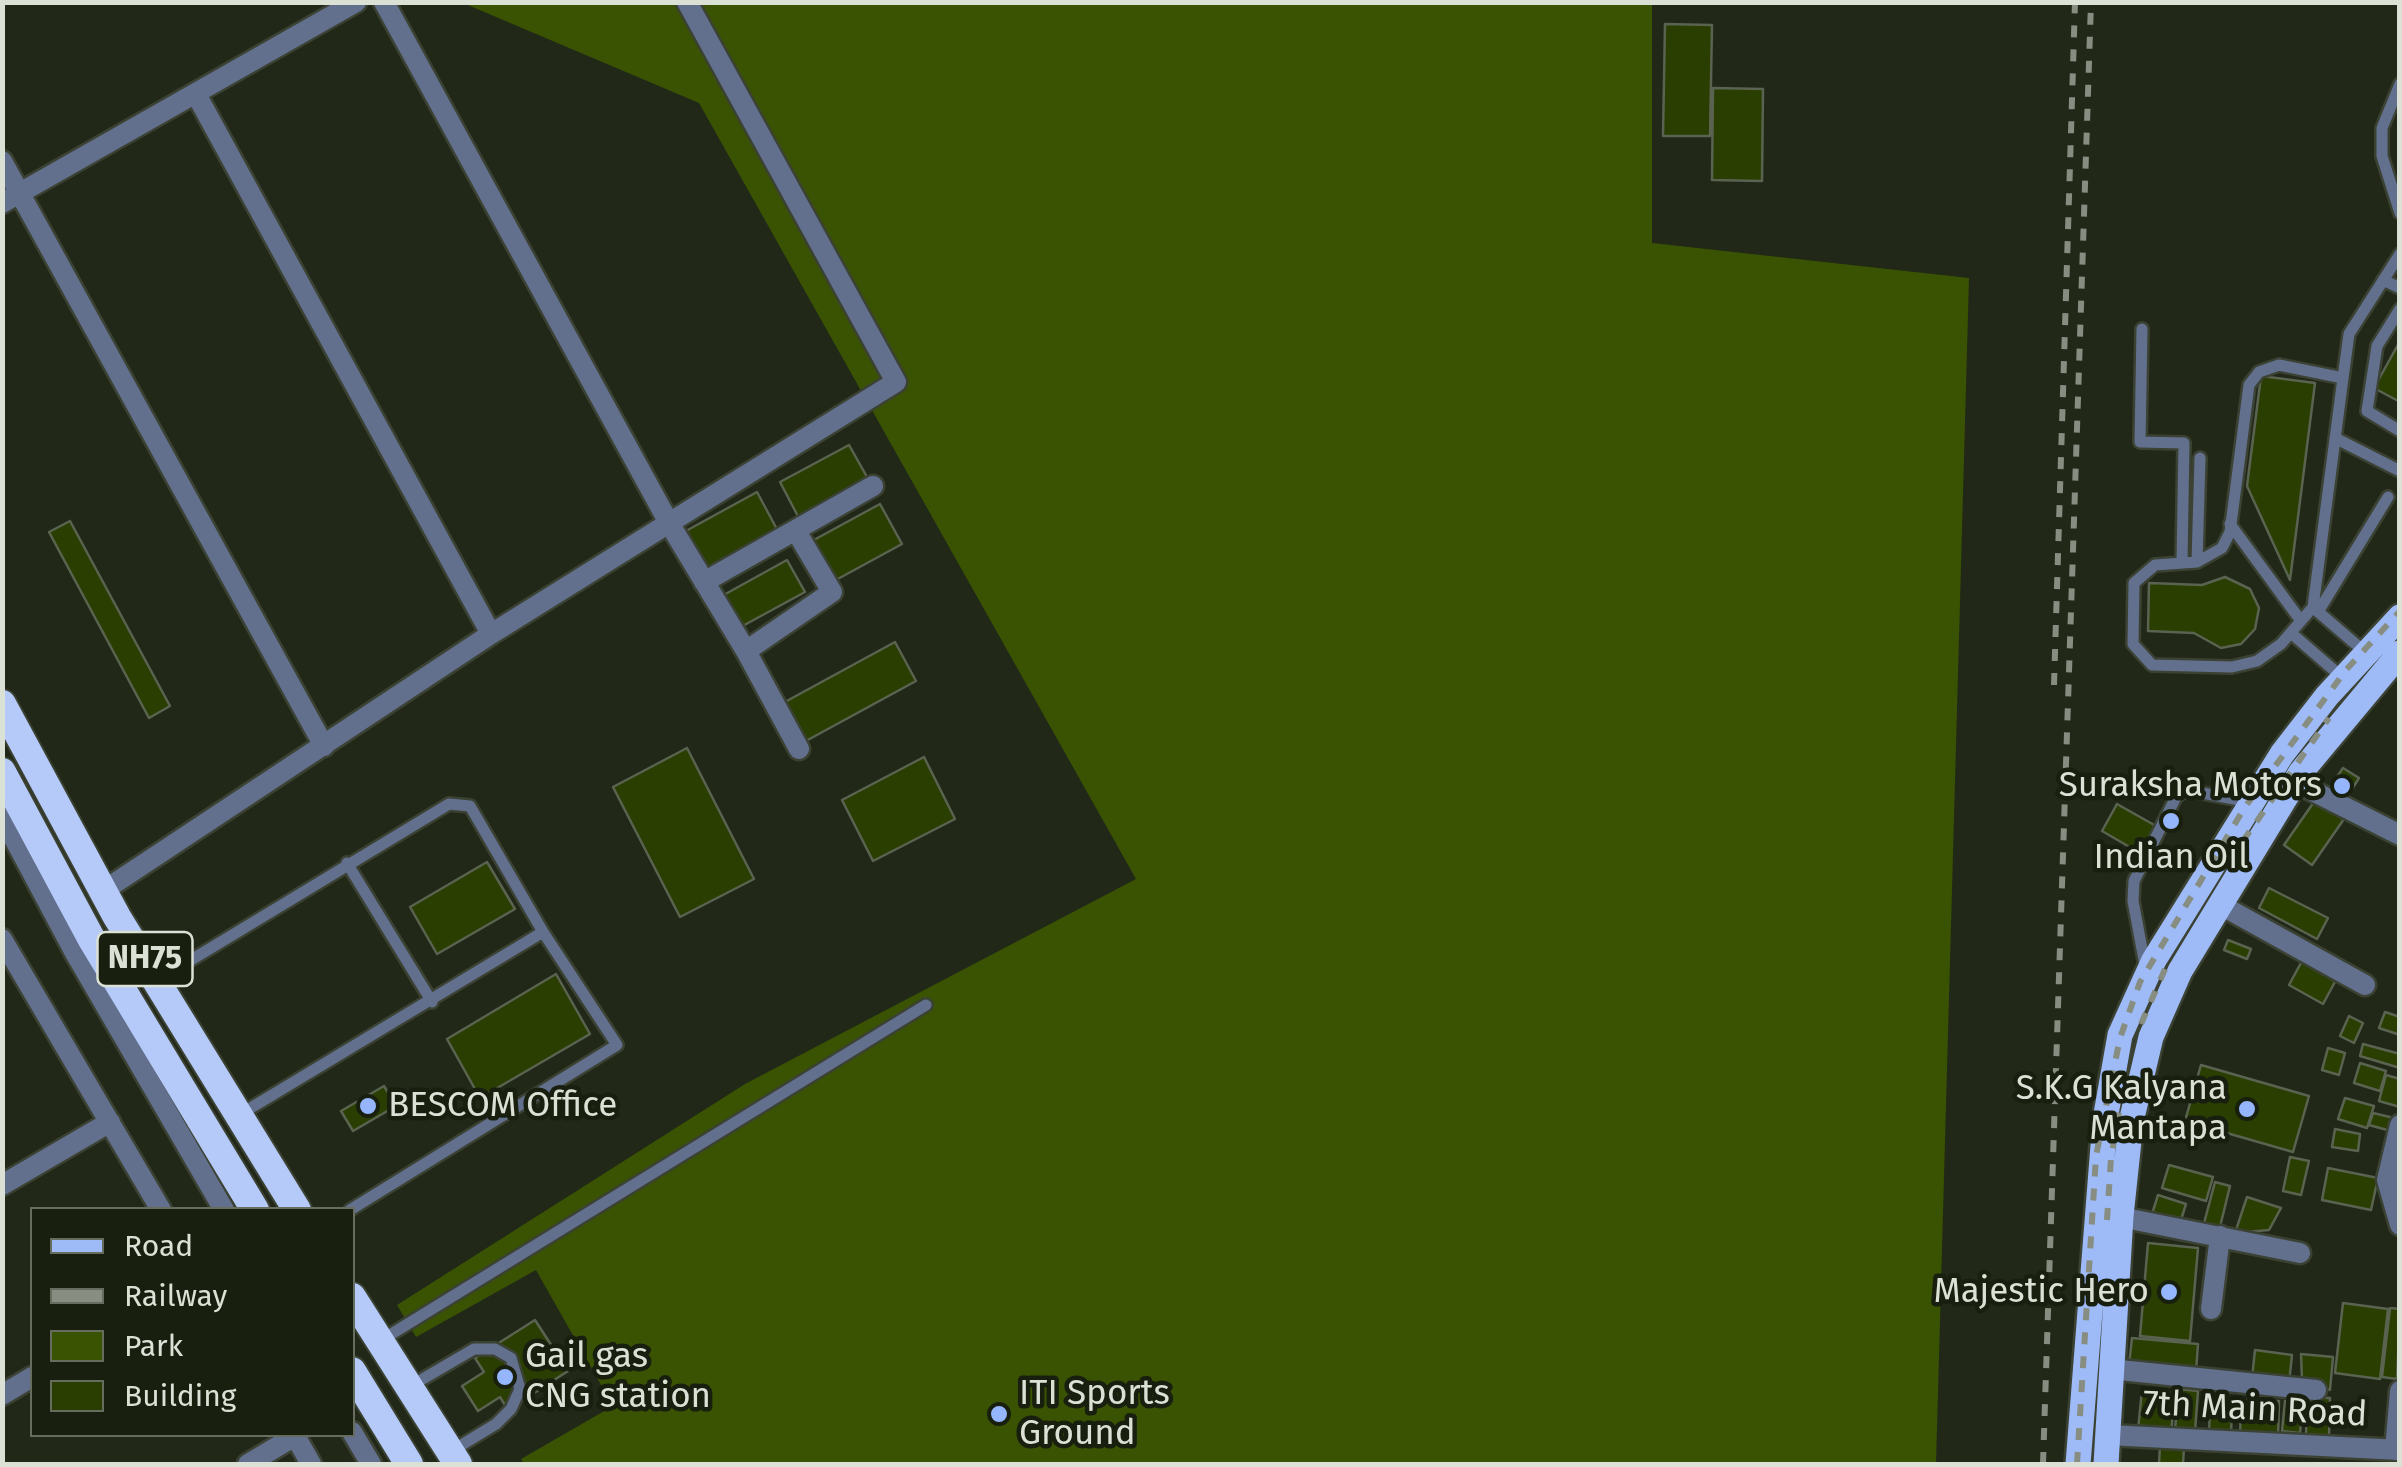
<!DOCTYPE html>
<html>
<head>
<meta charset="utf-8">
<style>
	body { margin:0 }
	#map { position:relative; width:2402px; height:1467px; overflow:hidden; background:#212818; font-family:"Fira Sans",sans-serif }
	canvas { display:block }
	.frame { position:absolute; inset:0; border:5px solid #dce1d6; pointer-events:none }
	.legend { position:absolute; left:30px; top:1207px; width:325px; height:230px; box-sizing:border-box; background:#181f0f; border:2px solid #666d5f; margin:0; padding:12px 18px; list-style:none; font-size:30px; color:#dce1d6 }
	.legend li { display:flex; align-items:center; gap:20px; height:50px }
	.legend b { width:50px; border:2px solid #666d5f }
</style>
</head>
<body>
<div id="map">
<canvas width="2402" height="1467"></canvas>
<div class="frame"></div>
<ul class="legend">
<li><b style="height:12px;background:#9ebbf8"></b>Road</li>
<li><b style="height:12px;background:#878d80"></b>Railway</li>
<li><b style="height:28px;background:#395303"></b>Park</li>
<li><b style="height:28px;background:#293e00"></b>Building</li>
</ul>
</div>
<script>
const ctx = document.querySelector('canvas').getContext('2d');
ctx.lineJoin = 'round';
function fillPath(path, color) { ctx.fillStyle = color; ctx.fill(path, 'evenodd'); }
const poly = rows => new Path2D(rows.map(r => 'M' + r).join(''));
function trace(path, color, width, dash) { ctx.strokeStyle = color; ctx.lineWidth = width; ctx.lineCap = dash ? 'butt' : 'round'; ctx.setLineDash(dash || []); ctx.stroke(path); }
function write(font, color, halo, rows, align = 'center') {
  ctx.font = font + ' "Fira Sans",sans-serif'; ctx.lineWidth = 9; ctx.setLineDash([]); ctx.textBaseline = 'middle'; ctx.strokeStyle = halo; ctx.fillStyle = color; for (const [text, x, y, turn = 0] of rows) {
    ctx.save(); ctx.translate(x, y); ctx.rotate((+turn || 0) * Math.PI / 180); ctx.textAlign = isNaN(turn) ? turn : align; if (halo) ctx.strokeText(text, 0, 0); ctx.fillText(text, 0, 0); ctx.restore();
  }
}
const green = poly([
	[463,3,1652,3,1652,243,1969,278,1936,1464,524,1464,521,1459,613,1406,536,1270,416,1337,397,1305,745,1084,1136,879,699,103]
]);
const building = poly([
	[1665,24,1712,25,1710,136,1663,136,1665,24],
	[1713,88,1763,89,1762,181,1712,180,1713,88],
	[2400,341,2400,402,2374,388,2400,341],
	[2261,376,2315,383,2290,580,2247,486,2261,376],
	[849,445,871,484,801,522,780,482,849,445],
	[757,492,779,533,706,572,684,532,757,492],
	[880,504,902,544,834,581,812,541,880,504],
	[70,521,170,706,149,718,49,532,70,521],
	[787,560,805,592,737,629,720,597,787,560],
	[2225,577,2250,589,2259,608,2255,629,2241,644,2221,648,2194,633,2148,631,2149,583,2202,585,2225,577],
	[895,642,916,681,804,742,783,703,895,642],
	[687,748,754,879,680,917,613,787,687,748],
	[924,757,955,819,873,861,842,800,924,757],
	[2343,768,2359,778,2342,805,2325,795,2343,768],
	[2316,799,2344,819,2312,865,2284,845,2316,799],
	[2117,804,2156,826,2140,853,2102,831,2117,804],
	[487,862,515,909,437,954,410,907,487,862],
	[2269,888,2328,918,2317,939,2259,908,2269,888],
	[2228,940,2251,949,2247,959,2224,950,2228,940],
	[2302,961,2336,980,2323,1004,2289,985,2302,961],
	[556,974,590,1034,480,1098,447,1039,556,974],
	[2385,1012,2400,1017,2400,1035,2379,1028,2385,1012],
	[2349,1016,2363,1023,2354,1043,2340,1036,2349,1016],
	[2363,1044,2400,1054,2400,1068,2360,1056,2363,1044],
	[2328,1048,2345,1053,2339,1075,2322,1070,2328,1048],
	[2360,1063,2386,1071,2380,1091,2354,1083,2360,1063],
	[2201,1065,2309,1096,2293,1152,2185,1121,2201,1065],
	[2386,1075,2400,1079,2400,1107,2379,1101,2386,1075],
	[384,1086,396,1106,353,1131,341,1111,384,1086],
	[2345,1098,2374,1106,2367,1128,2338,1119,2345,1098],
	[2373,1113,2394,1118,2391,1131,2369,1125,2373,1113],
	[2335,1129,2360,1134,2358,1151,2332,1147,2335,1129],
	[2290,1157,2309,1161,2301,1195,2283,1191,2290,1157],
	[2169,1165,2213,1177,2206,1201,2162,1188,2169,1165],
	[2328,1168,2378,1178,2371,1210,2322,1200,2328,1168],
	[2215,1182,2230,1186,2219,1231,2203,1227,2215,1182],
	[2158,1195,2186,1204,2180,1223,2152,1214,2158,1195],
	[2247,1197,2281,1208,2269,1230,2235,1233,2247,1197],
	[2148,1243,2198,1248,2190,1341,2140,1336,2148,1243],
	[2343,1303,2388,1309,2380,1379,2335,1373,2343,1303],
	[2390,1308,2400,1309,2397,1379,2382,1377,2390,1308],
	[535,1320,568,1371,508,1410,500,1397,478,1411,462,1386,484,1372,475,1358,535,1320],
	[2132,1338,2198,1344,2196,1372,2129,1365,2132,1338],
	[2255,1350,2292,1355,2289,1383,2252,1378,2255,1350],
	[2301,1354,2333,1357,2330,1390,2302,1380,2301,1354],
	[2179,1389,2198,1391,2195,1431,2175,1429,2179,1389],
	[2142,1390,2175,1393,2171,1433,2138,1430,2142,1390],
	[2307,1397,2330,1398,2329,1438,2306,1437,2307,1397],
	[2241,1400,2279,1401,2278,1440,2240,1439,2241,1400],
	[2210,1401,2232,1402,2231,1437,2209,1436,2210,1401],
	[2285,1401,2303,1403,2300,1433,2282,1431,2285,1401],
	[2160,1446,2184,1447,2183,1464,2159,1464,2160,1446]
]);
const service = poly([
	[2400,84,2382,128,2382,156,2400,213],
	[2383,280,2400,288],
	[2400,309,2377,346,2367,411,2400,431],
	[2142,329,2140,442,2184,443,2182,562],
	[2279,365,2343,378,2313,607,2281,644,2257,661,2232,667,2152,665,2133,644,2134,583,2155,565,2197,562,2222,548,2230,532,2249,385,2259,372,2279,365],
	[2343,378,2349,334,2400,254],
	[2335,438,2400,471],
	[2230,524,2301,621],
	[2197,562,2200,458],
	[2316,610,2366,653],
	[2318,612,2388,497],
	[2291,633,2343,678],
	[347,863,432,1002],
	[2145,965,2133,901,2134,881,2176,797,2186,790,2250,802],
	[158,980,449,804,470,806,543,932,617,1045,350,1210],
	[239,1115,543,932],
	[380,1341,926,1005],
	[409,1387,474,1349,495,1349,511,1358,520,1389,511,1409,496,1424,450,1452]
]);
const minor = poly([
	[384,2,669,523,491,634],
	[687,2,896,382,669,523,746,651,832,592,796,531],
	[2,161,324,746],
	[2,203,356,2],
	[704,582,873,486],
	[746,651,799,749],
	[2295,782,2400,835],
	[103,891,491,634,196,94],
	[2219,904,2365,985],
	[2,939,161,1210],
	[2400,1125,2387,1180,2400,1225],
	[2,1185,110,1122],
	[2110,1215,2300,1253],
	[2211,1309,2220,1236],
	[2110,1369,2316,1390],
	[2,1395,32,1377],
	[294,1434,311,1464],
	[2108,1435,2400,1450],
	[2395,1450,2400,1391],
	[248,1464,295,1436]
]);
const tertiary = poly([
	[2,816,75,953,224,1210],
	[352,1432,371,1464]
]);
const primary = poly([
	[2078,1464,2105,1120,2120,1035,2154,960,2282,754,2327,696,2400,617],
	[2106,1464,2121,1216,2131,1122,2151,1037,2180,971,2301,772,2400,653]
]);
const trunk = poly([
	[2,704,117,917,297,1210],
	[2,772,91,938,255,1210],
	[352,1297,458,1464],
	[352,1371,409,1464]
]);
const rail = poly([
	[2054,685,2075,2],
	[2229,861,2329,718],
	[2141,1024,2169,960],
	[2107,1220,2111,1158,2122,1096],
	[2043,1464,2091,2],
	[2077,1464,2096,1156,2120,1038,2140,982,2245,807,2346,670,2400,611]
]);
const markers = [
	[2342,786,10,"#95b6fd"],
	[2171,821,10,"#95b6fd"],
	[368,1106,10,"#95b6fd"],
	[2247,1109,10,"#95b6fd"],
	[2169,1292,10,"#95b6fd"],
	[505,1377,10,"#95b6fd"],
	[999,1414,10,"#95b6fd"]
];
const shields = [
	[145,959,95]
];
const shieldNames = [
	["NH75",145,959]
];
const poiNames = [
	["Suraksha Motors",2322,786],
	["Indian Oil",2171,858,"center"],
	["S.K.G Kalyana",2227,1089],
	["Mantapa",2227,1129],
	["BESCOM Office",388,1106,"left"],
	["Majestic Hero",2149,1292],
	["Gail gas",525,1357,"left"],
	["CNG station",525,1397,"left"],
	["ITI Sports",1019,1394,"left"],
	["Ground",1019,1434,"left"]
];
const streetNames = [
	["7th Main Road",2255,1410,3]
];
fillPath(green, '#395303');
fillPath(building, '#293e00');
trace(building, '#5a6250', 2.5);
trace(service, '#3b4233', 16);
trace(minor, '#3b4233', 25);
trace(tertiary, '#3b4233', 25);
trace(primary, '#3b4233', 30);
trace(trunk, '#3b4233', 32);
trace(service, '#62708e', 11);
trace(minor, '#62708e', 20);
trace(tertiary, '#62708e', 20);
trace(primary, '#9ebbf8', 25);
trace(trunk, '#b5caf8', 28);
trace(rail, '#878d80', 6, [12, 12]);
for (const [x, y, r, color] of markers) { const dot = new Path2D(); dot.arc(x, y, r, 0, 2 * Math.PI); ctx.fillStyle = color; ctx.fill(dot); trace(dot, '#181f0f', 4); }
for (const [x, y, w] of shields) { const box = new Path2D(); box.roundRect(x - w / 2, y - 27, w, 54, 8); ctx.fillStyle = '#181f0f'; ctx.fill(box); trace(box, '#dce1d6', 2.5); }
write('bold 32px', '#dce1d6', null, shieldNames);
write('35px', '#dce1d6', '#181f0f', poiNames, 'right');
write('35px', '#dce1d6', '#181f0f', streetNames);
</script>
</body>
</html>
